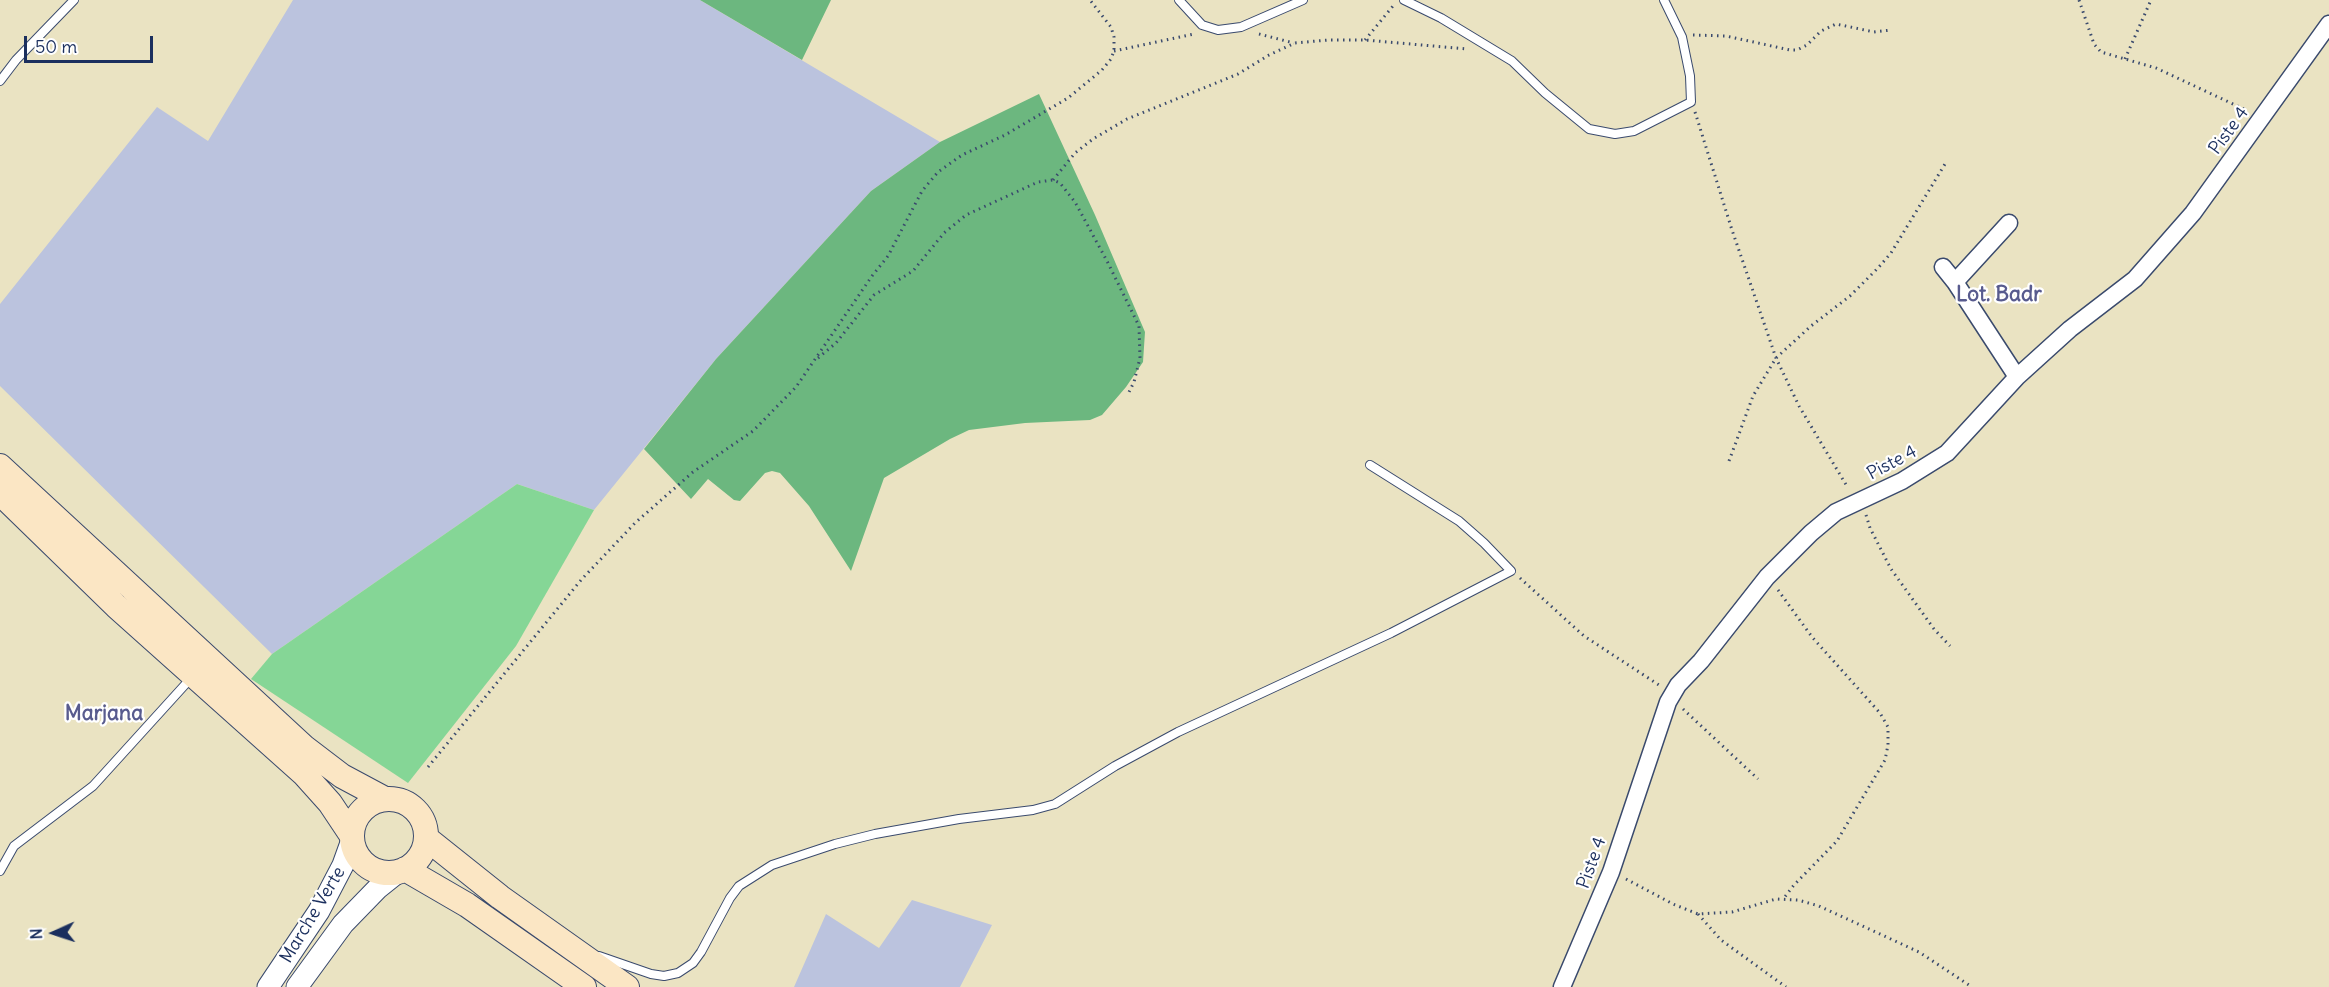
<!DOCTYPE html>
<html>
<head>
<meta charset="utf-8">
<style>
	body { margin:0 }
	#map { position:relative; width:2329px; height:987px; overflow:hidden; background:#eae3c2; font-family:Delius,sans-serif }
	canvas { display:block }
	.north { position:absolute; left:24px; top:903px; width:60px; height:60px; -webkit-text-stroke:4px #fff; paint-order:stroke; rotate:267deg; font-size:16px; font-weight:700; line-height:24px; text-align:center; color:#1b2f5e }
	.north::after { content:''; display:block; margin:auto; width:21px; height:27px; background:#1b2f5e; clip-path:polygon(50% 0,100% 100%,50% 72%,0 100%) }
	.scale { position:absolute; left:24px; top:36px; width:129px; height:27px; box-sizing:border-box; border:3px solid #1b2f5e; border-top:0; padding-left:8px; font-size:18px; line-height:21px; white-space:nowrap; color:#1b2f5e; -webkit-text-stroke:4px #fff; paint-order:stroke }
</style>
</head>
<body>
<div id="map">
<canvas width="2329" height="987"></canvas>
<div class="north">N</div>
<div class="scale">50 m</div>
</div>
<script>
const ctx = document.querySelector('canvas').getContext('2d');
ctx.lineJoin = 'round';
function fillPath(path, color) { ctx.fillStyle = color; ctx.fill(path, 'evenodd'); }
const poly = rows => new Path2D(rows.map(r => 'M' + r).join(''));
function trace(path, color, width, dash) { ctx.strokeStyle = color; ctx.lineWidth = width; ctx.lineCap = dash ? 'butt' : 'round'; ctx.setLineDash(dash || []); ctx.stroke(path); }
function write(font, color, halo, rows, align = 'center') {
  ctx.font = font + ' Delius,sans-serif'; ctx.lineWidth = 4.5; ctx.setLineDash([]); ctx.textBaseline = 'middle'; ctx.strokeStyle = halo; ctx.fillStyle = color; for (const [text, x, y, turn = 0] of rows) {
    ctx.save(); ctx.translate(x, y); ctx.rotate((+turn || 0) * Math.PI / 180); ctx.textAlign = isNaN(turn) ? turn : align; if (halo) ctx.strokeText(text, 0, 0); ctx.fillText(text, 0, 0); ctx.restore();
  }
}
const industrial = poly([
	[293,0,700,0,940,142,871,191,716,359,594,510,517,484,272,654,0,386,0,304,157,107,208,141],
	[912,900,992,925,960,987,794,987,826,914,879,948]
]);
const green = poly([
	[517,484,594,510,516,646,408,783,251,679,272,654]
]);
const forest = poly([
	[700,0,831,0,802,60],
	[1039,94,1095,215,1145,332,1143,362,1126,387,1102,415,1090,420,1025,423,969,430,950,439,884,478,851,571,809,506,780,473,772,471,765,473,740,501,734,500,708,479,691,499,644,449,716,359,871,191,940,142]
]);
const path = poly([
	[2079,0,2094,44,2101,52,2156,68,2248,111],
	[1259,34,1294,43],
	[1693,35,1726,36,1790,50,1797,50,1807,45,1821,31,1836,24,1874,32,1891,30],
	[1365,40,1393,6],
	[1114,51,1194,34],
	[2125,59,2151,0],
	[1695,112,1732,230,1776,358,1799,406,1848,488],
	[1053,180,1075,153,1093,139,1127,119,1238,74,1269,55,1295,43,1328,40,1365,40,1467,49],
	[818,358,836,343,874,295,913,271,944,233,966,215,1038,182,1053,180,1060,183,1075,202,1107,261,1139,326,1140,358,1134,382,1129,392],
	[1729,461,1753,396,1776,358,1811,326,1850,296,1878,268,1891,253,1945,164],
	[1866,515,1870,528,1891,569,1934,629,1950,646],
	[1520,578,1584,636,1659,685],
	[1778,590,1812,637,1880,713,1888,727,1888,745,1885,760,1844,829,1837,841,1794,885,1784,898],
	[1683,709,1758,779],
	[428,767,581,580,635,523,693,472,753,431,796,387,872,276,888,256,922,191,938,172,962,155,1005,135,1068,98,1102,70,1111,59,1114,51,1114,37,1111,27,1090,0],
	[1626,879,1673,904,1698,914,1732,912,1776,899,1798,900,1819,906,1919,952,1972,987],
	[1698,914,1721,940,1786,987]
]);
const service = poly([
	[1179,0,1202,25,1218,30,1241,27,1303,0],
	[1404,0,1441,18,1512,61,1545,93,1589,129,1615,134,1634,131,1691,102,1690,76,1682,37,1664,0],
	[0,81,16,60,74,0],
	[0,871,14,846,93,786,192,677],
	[599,956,651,974,664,976,678,973,693,963,701,952,730,898,739,886,772,865,835,844,875,834,959,819,1033,810,1055,804,1115,766,1178,732,1391,633,1511,571,1484,543,1459,521,1370,465]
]);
const minor = poly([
	[1943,267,1955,282,2017,377],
	[1955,282,2009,223],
	[1562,987,1611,872,1668,702,1678,685,1701,661,1767,577,1811,533,1836,512,1902,481,1947,453,2017,377,2070,329,2135,279,2193,213,2329,24]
]);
const tertiary = poly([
	[268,987,319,911,343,865,352,840],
	[297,987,343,924,378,888,398,872]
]);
const secondary = poly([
	[0,466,304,747,342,776,385,799],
	[0,493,116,606,304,774,330,803,352,836],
	'352 836a37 37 0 1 1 74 0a37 37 0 1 1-74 0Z',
	[426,838,500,897,627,987],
	[405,869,467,905,584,987]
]);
const streetNames = [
	["Piste 4",2229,131,-54],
	["Piste 4",1892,463,-28],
	["Piste 4",1592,863,-70],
	["Marche Verte",313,915,-59]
];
const quarterNames = [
	["Lot. Badr",1999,295],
	["Marjana",104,714]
];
fillPath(industrial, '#bbc3de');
fillPath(green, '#85d696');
fillPath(forest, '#6cb77f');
trace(service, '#3a4a6d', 10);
trace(minor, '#3a4a6d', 19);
trace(tertiary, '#3a4a6d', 23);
trace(secondary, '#3a4a6d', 26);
trace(path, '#3a4a6d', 3, [1.5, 4.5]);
trace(service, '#fff', 8);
trace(minor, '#fff', 16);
trace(tertiary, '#fff', 21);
trace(secondary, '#fbe6c4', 24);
write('18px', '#1b2f5e', '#fff', streetNames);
write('bold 21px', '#585b8e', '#fff', quarterNames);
</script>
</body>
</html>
